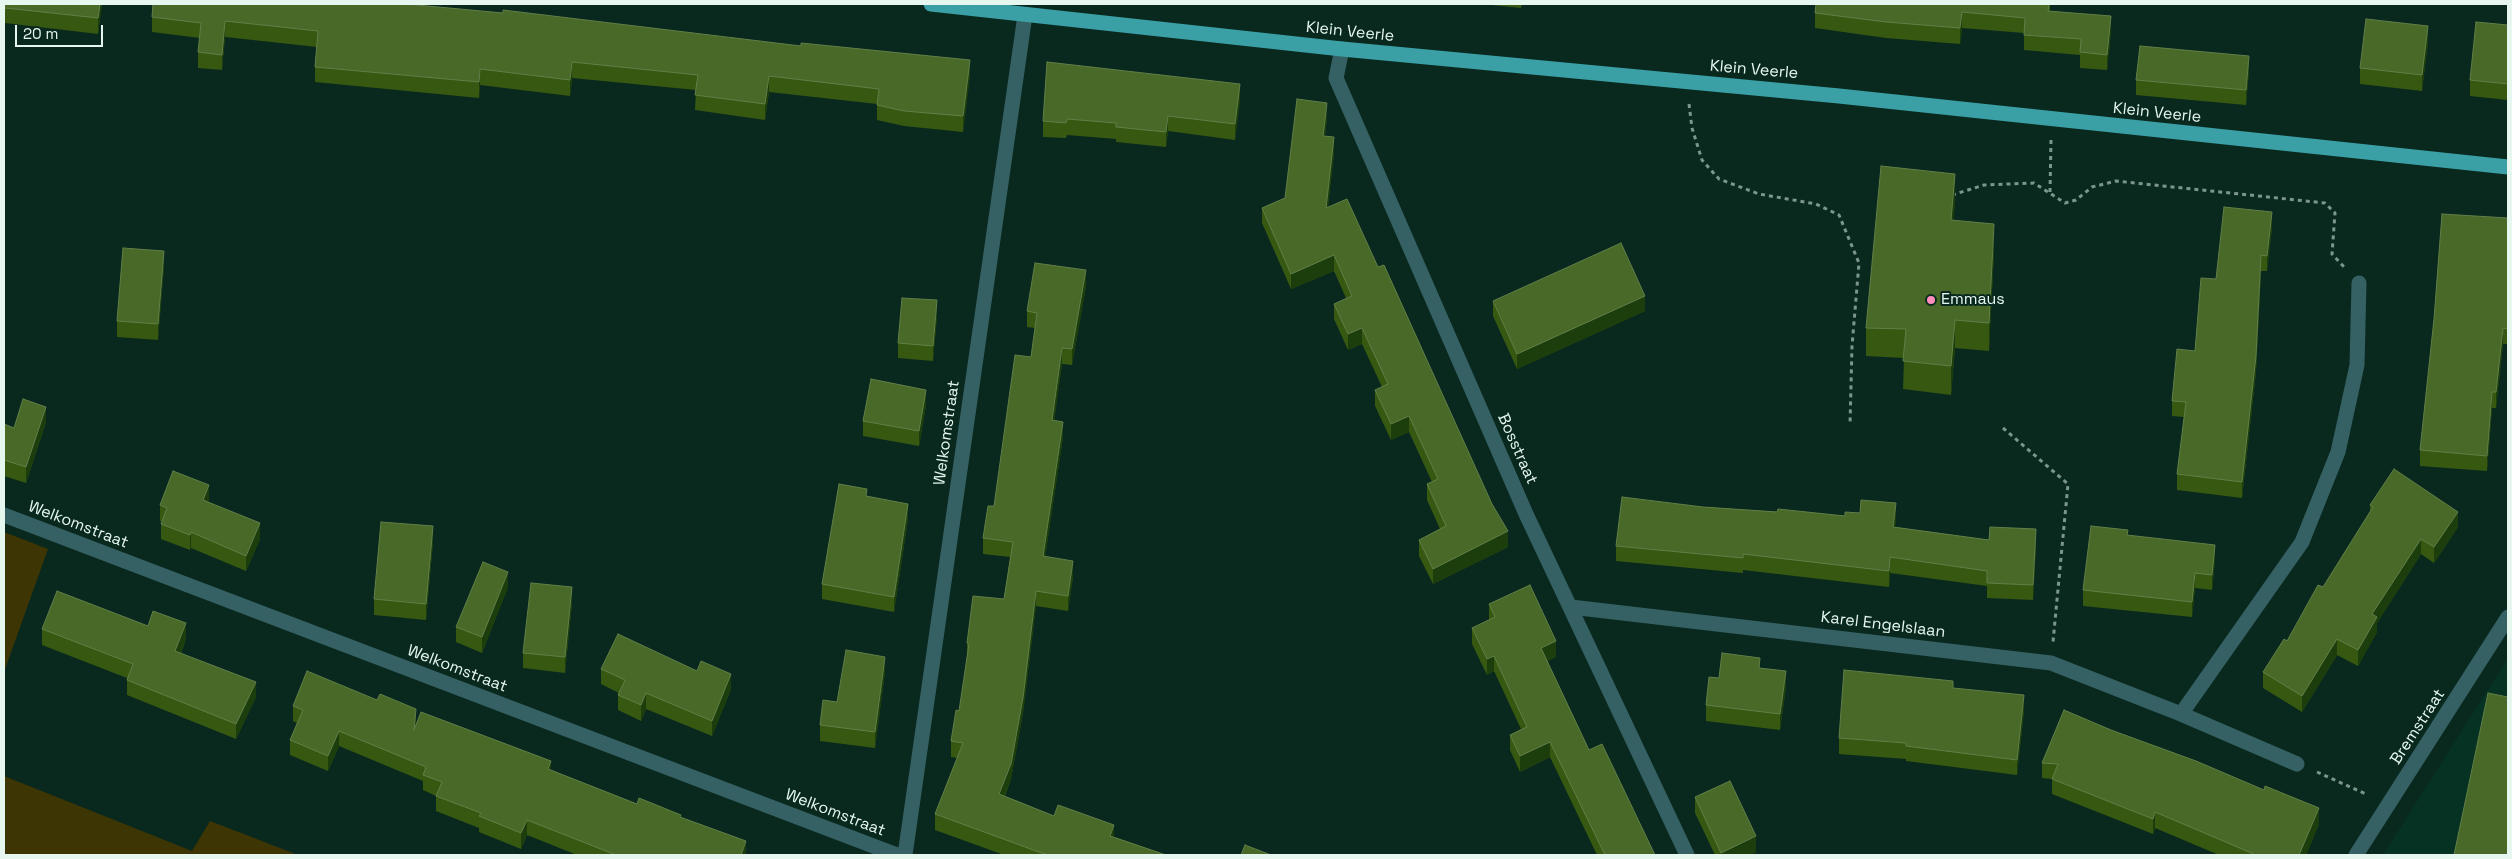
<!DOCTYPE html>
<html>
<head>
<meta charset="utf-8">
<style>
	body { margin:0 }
	#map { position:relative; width:2512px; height:859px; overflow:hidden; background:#09291e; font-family:"Space Grotesk",sans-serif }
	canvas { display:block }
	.frame { position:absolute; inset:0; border:5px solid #e5f7ef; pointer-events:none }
	.scale { position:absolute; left:15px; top:25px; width:88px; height:22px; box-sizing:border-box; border:2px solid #e5f7ef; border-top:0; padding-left:6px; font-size:15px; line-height:18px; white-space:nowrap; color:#e5f7ef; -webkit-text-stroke:4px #09291e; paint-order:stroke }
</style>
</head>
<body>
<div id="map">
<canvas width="2512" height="859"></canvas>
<div class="frame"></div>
<div class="scale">20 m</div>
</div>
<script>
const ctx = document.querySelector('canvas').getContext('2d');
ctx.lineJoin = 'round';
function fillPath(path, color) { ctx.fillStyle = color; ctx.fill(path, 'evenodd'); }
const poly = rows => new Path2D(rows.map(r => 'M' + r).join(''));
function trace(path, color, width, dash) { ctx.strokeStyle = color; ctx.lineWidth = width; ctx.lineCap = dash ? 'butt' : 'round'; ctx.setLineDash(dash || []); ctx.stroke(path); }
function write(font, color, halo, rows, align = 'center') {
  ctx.font = font + ' "Space Grotesk",sans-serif'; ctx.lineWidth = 4; ctx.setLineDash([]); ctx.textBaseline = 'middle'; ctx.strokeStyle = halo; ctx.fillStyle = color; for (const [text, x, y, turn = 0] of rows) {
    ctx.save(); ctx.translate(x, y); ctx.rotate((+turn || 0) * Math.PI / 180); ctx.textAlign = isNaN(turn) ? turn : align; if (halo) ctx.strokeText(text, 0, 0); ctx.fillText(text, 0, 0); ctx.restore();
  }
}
const built = poly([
	[2508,658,2508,855,2383,855]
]);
const green = poly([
	[4,532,48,549,4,672],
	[4,776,192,851,210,821,298,855,4,855]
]);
const path = poly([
	[1689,104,1692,128,1702,160,1719,179,1759,194,1816,204,1839,215,1859,263,1852,346,1850,425],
	[2050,192,2051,140],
	[1952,195,1984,185,2034,183,2065,203,2076,200,2092,187,2116,181,2325,203,2335,213,2332,254,2345,268],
	[2003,428,2068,484,2053,642],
	[2317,772,2368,795]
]);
const minor = poly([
	[1342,49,1336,78,1526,514,1687,855],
	[4,515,897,855],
	[1571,607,2051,663,2181,714,2297,764],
	[2181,714,2302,542,2338,452,2357,365,2359,283],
	[905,855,1025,15],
	[2356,855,2508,617]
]);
const major = poly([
	[931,4,1342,49,1839,96,2508,167]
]);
const wall = poly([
	[4,4,102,4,98,34,5,23,4,33],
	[153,4,970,75,963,132,904,126,877,120,877,104,769,92,765,120,695,110,696,90,572,78,570,96,480,85,479,98,315,82,315,67,317,47,225,37,222,70,198,68,198,52,200,38,152,32,152,17],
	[1482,4,1522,4,1521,8],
	[1816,4,2050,4,2050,11,2111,32,2107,70,2080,68,2080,55,2024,50,2024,33,1962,28,1960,44,1886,38,1815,28,1815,13],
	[2508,25,2508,100,2470,96,2470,80],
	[2428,42,2422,91,2360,84,2360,68],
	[2249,71,2246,105,2136,95,2136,80],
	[1240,100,1235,140,1168,131,1166,147,1116,142,1116,139,1067,135,1066,138,1043,137,1043,121],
	[1327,119,1325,136,1334,153,1328,207,1378,267,1508,547,1433,584,1419,556,1419,540,1440,529,1427,500,1427,484,1432,482,1409,432,1391,440,1375,406,1375,390,1382,387,1362,344,1348,350,1334,319,1334,304,1346,298,1334,271,1291,289,1262,223,1262,208,1285,198],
	[1955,203,1953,220,1994,252,1989,351,1955,348,1951,395,1903,389,1904,358,1866,356,1866,328],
	[2508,218,2508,344,2503,344,2496,408,2492,408,2487,471,2420,466,2420,450],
	[2272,228,2267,271,2261,271,2256,372,2242,498,2177,490,2177,474,2184,417,2172,416,2172,401,2195,351,2216,279],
	[164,266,158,340,117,337,117,321],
	[1086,286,1072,365,1062,364,1054,421,1063,437,1045,557,1073,577,1068,611,1036,606,1023,713,1011,779,1005,796,1054,816,1166,855,1004,855,935,830,935,814,957,758,951,757,951,741,959,711,967,658,967,643,1004,599,1010,557,983,554,983,538,994,506,1031,357,1035,328,1027,327,1027,311],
	[1493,301,1645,311,1517,369,1493,316],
	[937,316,933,361,898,358,898,343],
	[926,405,919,446,863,436,863,421],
	[46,422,26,483,4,476,4,424,14,428],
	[867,496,908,519,894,612,822,599,822,584],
	[209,500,208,502,260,539,246,571,191,548,190,550,161,539,161,524,162,521,160,521,160,505],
	[2370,505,2458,527,2434,563,2421,554,2377,623,2377,632,2358,666,2337,655,2302,712,2263,688,2263,672,2287,641,2323,587,2370,512],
	[1703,507,1845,516,1896,519,1895,527,1989,540,2036,545,2033,600,1987,598,1987,586,1890,573,1889,587,1743,570,1743,573,1616,561,1616,546],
	[2128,535,2215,560,2212,590,2195,588,2192,617,2083,606,2083,590],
	[433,542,426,620,374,615,374,599],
	[508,587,482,653,456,642,456,627],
	[572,603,565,673,523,668,523,653],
	[1489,604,1556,657,1547,661,1589,750,1655,855,1597,855,1550,757,1520,772,1510,750,1510,735,1521,729,1494,671,1487,675,1472,644,1472,628,1489,620],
	[148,626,186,639,181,653,256,697,236,739,127,695,127,678,42,645,42,629],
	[1760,668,1786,687,1780,730,1706,721,1706,705,1719,678],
	[601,669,697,671,731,689,712,736,646,709,641,721,618,710,618,695,619,693,601,684],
	[885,672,875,748,820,741,820,725,837,702],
	[1953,688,2024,711,2017,775,1906,761,1906,759,1839,754,1839,738],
	[293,706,416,725,551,770,637,804,681,817,746,855,577,855,527,835,521,849,479,832,479,828,436,811,436,796,423,790,423,781,339,746,328,771,290,755,290,740,297,723,293,721],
	[2111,730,2264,790,2319,824,2306,855,2219,855,2155,828,2153,834,2052,794,2052,779,2042,778,2042,763],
	[1695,797,1756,852,1749,855,1715,855,1695,813]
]);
const shadedWall = poly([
	[100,4,102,4,98,34,98,18],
	[5,8,5,23,4,33,4,17],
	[1962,12,1962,28,1960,44,1960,28],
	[2111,16,2111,32,2107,70,2107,55],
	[225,21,225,37,222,70,222,55],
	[2428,26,2428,42,2422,91,2422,75],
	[2249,56,2249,71,2246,105,2246,90],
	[970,60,970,75,963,132,963,116],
	[572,62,572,78,570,96,570,80],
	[480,69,480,85,479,98,479,82],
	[769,76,769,92,765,120,765,104],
	[1240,84,1240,100,1235,140,1235,124],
	[1327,103,1327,119,1323,151,1323,136],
	[1168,116,1168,131,1166,147,1166,132],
	[1334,137,1334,153,1326,224,1326,208],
	[1955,174,1955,203,1951,248,1951,220],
	[2272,212,2272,228,2267,271,2267,256],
	[1994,224,1994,252,1989,351,1989,323],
	[164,251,164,266,158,340,158,324],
	[1334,255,1334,271,1291,289,1291,274],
	[2261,255,2261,271,2256,372,2242,498,2242,482],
	[1086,270,1086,286,1072,365,1072,349],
	[1645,296,1645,311,1517,369,1517,354],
	[937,300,937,316,933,361,933,346],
	[1955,320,1955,348,1951,395,1951,366],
	[1362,328,1362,344,1348,350,1348,334],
	[2503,328,2503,344,2496,408,2496,392],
	[1062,348,1062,364,1052,436,1052,420],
	[926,390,926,405,919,446,919,431],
	[2492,392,2492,408,2487,471,2487,456],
	[46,407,46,422,26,483,26,467],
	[1409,416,1409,432,1391,440,1391,424],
	[1063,422,1063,437,1043,572,1043,556],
	[209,485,209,500,203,515,203,500],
	[1896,503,1896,519,1893,542,1893,527],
	[908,504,908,519,894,612,894,597],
	[2458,512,2458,527,2434,563,2434,547],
	[260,523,260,539,246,571,246,556],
	[433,526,433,542,426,620,426,604],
	[2036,529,2036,545,2033,600,2033,585],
	[1508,531,1508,547,1433,584,1433,569],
	[191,532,191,548,190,550,190,535],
	[2421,539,2421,554,2377,623,2377,632,2358,666,2358,650,2372,614],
	[2215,545,2215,560,2212,590,2212,575],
	[1890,557,1890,573,1889,587,1889,571],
	[1073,561,1073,577,1068,611,1068,596],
	[508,572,508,587,482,653,482,637],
	[2195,573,2195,588,2192,617,2192,602],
	[572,587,572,603,565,673,565,657],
	[1036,591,1036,606,1023,713,1011,779,999,809,999,794],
	[186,623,186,639,175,666,175,651],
	[2337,639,2337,655,2302,712,2302,696],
	[1556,641,1556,657,1541,664,1541,648],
	[1494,656,1494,671,1487,675,1487,659],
	[885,657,885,672,875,748,875,732],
	[1786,671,1786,687,1780,730,1780,714],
	[731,674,731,689,712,736,712,721],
	[256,682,256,697,236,739,236,724],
	[646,693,646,709,641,721,641,705],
	[2024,695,2024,711,2017,775,2017,760],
	[416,709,416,724,414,730],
	[339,731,339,746,328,771,328,756],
	[1550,742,1550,757,1520,772,1520,756],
	[551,761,551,777,548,769],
	[2319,808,2319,824,2306,855,2299,855],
	[2155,812,2155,828,2153,834,2153,819],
	[527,820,527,835,521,849,521,833],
	[1114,825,1114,841,1110,836],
	[1756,836,1756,852,1749,855,1721,855,1721,853],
	[746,841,746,855,741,855]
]);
const building = poly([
	[4,4,100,4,98,18,5,8,4,17,4,4],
	[153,4,406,4,503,13,503,10,801,46,801,43,970,60,963,116,904,111,877,105,879,89,769,76,765,104,695,95,698,75,572,62,570,80,480,69,479,82,315,67,318,31,225,21,222,55,198,52,201,23,152,17,153,4],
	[1816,4,2049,4,2048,11,2111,16,2107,55,2080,52,2081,39,2024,35,2025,18,1962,12,1960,28,1886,22,1815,13,1816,4],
	[2366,19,2428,26,2422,75,2360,68,2366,19],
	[2476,22,2508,25,2508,84,2470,80,2476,22],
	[2140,46,2249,56,2246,90,2136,80,2140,46],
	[1047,62,1240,84,1235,124,1168,116,1166,132,1116,127,1116,123,1067,119,1066,123,1043,121,1047,62],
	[1297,99,1327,103,1323,136,1334,137,1326,208,1347,199,1378,267,1384,265,1492,504,1508,531,1433,569,1419,540,1446,526,1427,484,1438,479,1409,416,1391,424,1375,390,1388,384,1362,328,1348,334,1334,304,1352,296,1334,255,1291,274,1262,208,1285,198,1297,99],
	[1881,166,1955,174,1951,220,1994,224,1989,323,1955,320,1951,366,1903,361,1906,329,1866,328,1881,166],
	[2224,207,2272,212,2267,256,2261,255,2256,356,2242,482,2177,474,2186,402,2172,401,2177,349,2195,351,2201,278,2216,279,2224,207],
	[2442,214,2508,218,2508,329,2503,328,2496,392,2492,392,2487,456,2420,450,2434,319,2442,214],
	[1621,243,1645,296,1517,354,1493,301,1621,243],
	[123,248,164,251,158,324,117,321,123,248],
	[1035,263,1086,270,1072,349,1062,348,1052,420,1063,422,1043,556,1073,561,1068,596,1036,591,1023,698,1011,764,999,794,1054,816,1058,805,1114,825,1110,836,1166,855,1047,855,935,814,963,743,951,741,956,710,959,711,969,644,967,643,973,596,1004,599,1013,542,983,538,988,506,994,506,1015,355,1031,357,1037,313,1027,311,1035,263],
	[902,298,937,300,933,346,898,343,902,298],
	[871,379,926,390,919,431,863,421,871,379],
	[23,399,46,407,26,467,4,460,4,424,14,428,23,399],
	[2394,469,2458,512,2434,547,2421,539,2372,614,2377,617,2358,650,2337,639,2302,696,2263,672,2284,639,2287,641,2318,585,2323,587,2373,507,2370,505,2394,469],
	[173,471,209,485,203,500,260,523,246,556,191,532,190,535,161,524,167,508,160,505,173,471],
	[839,484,867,489,866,496,908,504,894,597,822,584,839,484],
	[1622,497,1703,507,1777,512,1778,509,1845,516,1845,512,1860,513,1861,500,1896,503,1893,527,1989,540,1990,527,2036,529,2033,585,1987,583,1987,571,1890,557,1889,571,1743,554,1743,558,1616,546,1622,497],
	[381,522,433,526,426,604,374,599,381,522],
	[2091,526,2128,530,2127,535,2215,545,2212,575,2195,573,2192,602,2083,590,2091,526],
	[483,562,508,572,482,637,456,627,483,562],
	[531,583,572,587,565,657,523,653,531,583],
	[1530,585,1556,641,1541,648,1589,750,1602,744,1655,855,1605,855,1550,742,1520,756,1510,735,1527,727,1494,656,1487,659,1472,628,1495,617,1489,604,1530,585],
	[57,591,148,626,153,611,186,623,175,651,256,682,236,724,127,680,133,664,42,629,57,591],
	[618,634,697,671,701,661,731,674,712,721,646,693,641,705,618,695,625,680,601,669,618,634],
	[846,650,885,657,875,732,820,725,823,700,837,702,846,650],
	[1722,653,1760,658,1759,668,1786,671,1780,714,1706,705,1709,677,1719,678,1722,653],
	[1844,670,1953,681,1953,688,2024,695,2017,760,1906,746,1906,743,1839,738,1844,670],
	[307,671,377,700,380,694,416,709,414,730,421,712,551,761,548,769,637,804,639,798,681,815,680,817,746,841,741,855,616,855,527,820,521,833,479,816,481,813,436,796,442,782,423,775,426,767,339,731,328,756,290,740,303,710,293,706,307,671],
	[2488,693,2508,697,2508,855,2454,855,2488,693],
	[2064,710,2111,730,2196,761,2264,790,2265,786,2319,808,2299,855,2256,855,2155,812,2153,819,2052,779,2058,764,2042,763,2064,710],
	[1730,781,1756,836,1721,853,1695,797,1730,781],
	[1245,845,1271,855,1241,855,1245,845]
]);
const markers = [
	[1931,300,5,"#ff8eba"]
];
const streetNames = [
	["Klein Veerle",1350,32,6],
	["Klein Veerle",1754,70,5],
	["Klein Veerle",2157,113,6],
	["Welkomstraat",947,433,-82],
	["Bosstraat",1517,449,66],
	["Welkomstraat",78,525,21],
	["Karel Engelslaan",1883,625,7],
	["Welkomstraat",457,669,21],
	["Bremstraat",2418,727,-57],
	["Welkomstraat",835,813,21]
];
const poiNames = [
	["Emmaus",1941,300]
];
fillPath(built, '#063224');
fillPath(green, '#3e3504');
trace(path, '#7d968c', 3, [4, 4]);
trace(minor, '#366164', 15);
trace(major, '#3b9fa6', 15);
fillPath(wall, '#365811');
fillPath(shadedWall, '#1c3e0c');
fillPath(building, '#496929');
trace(building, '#617f48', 1);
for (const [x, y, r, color] of markers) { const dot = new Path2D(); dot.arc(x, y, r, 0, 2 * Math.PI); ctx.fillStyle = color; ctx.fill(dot); trace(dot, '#09291e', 2); }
write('16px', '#e5f7ef', '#09291e', streetNames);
write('16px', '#e5f7ef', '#09291e', poiNames, 'left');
</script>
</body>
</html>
